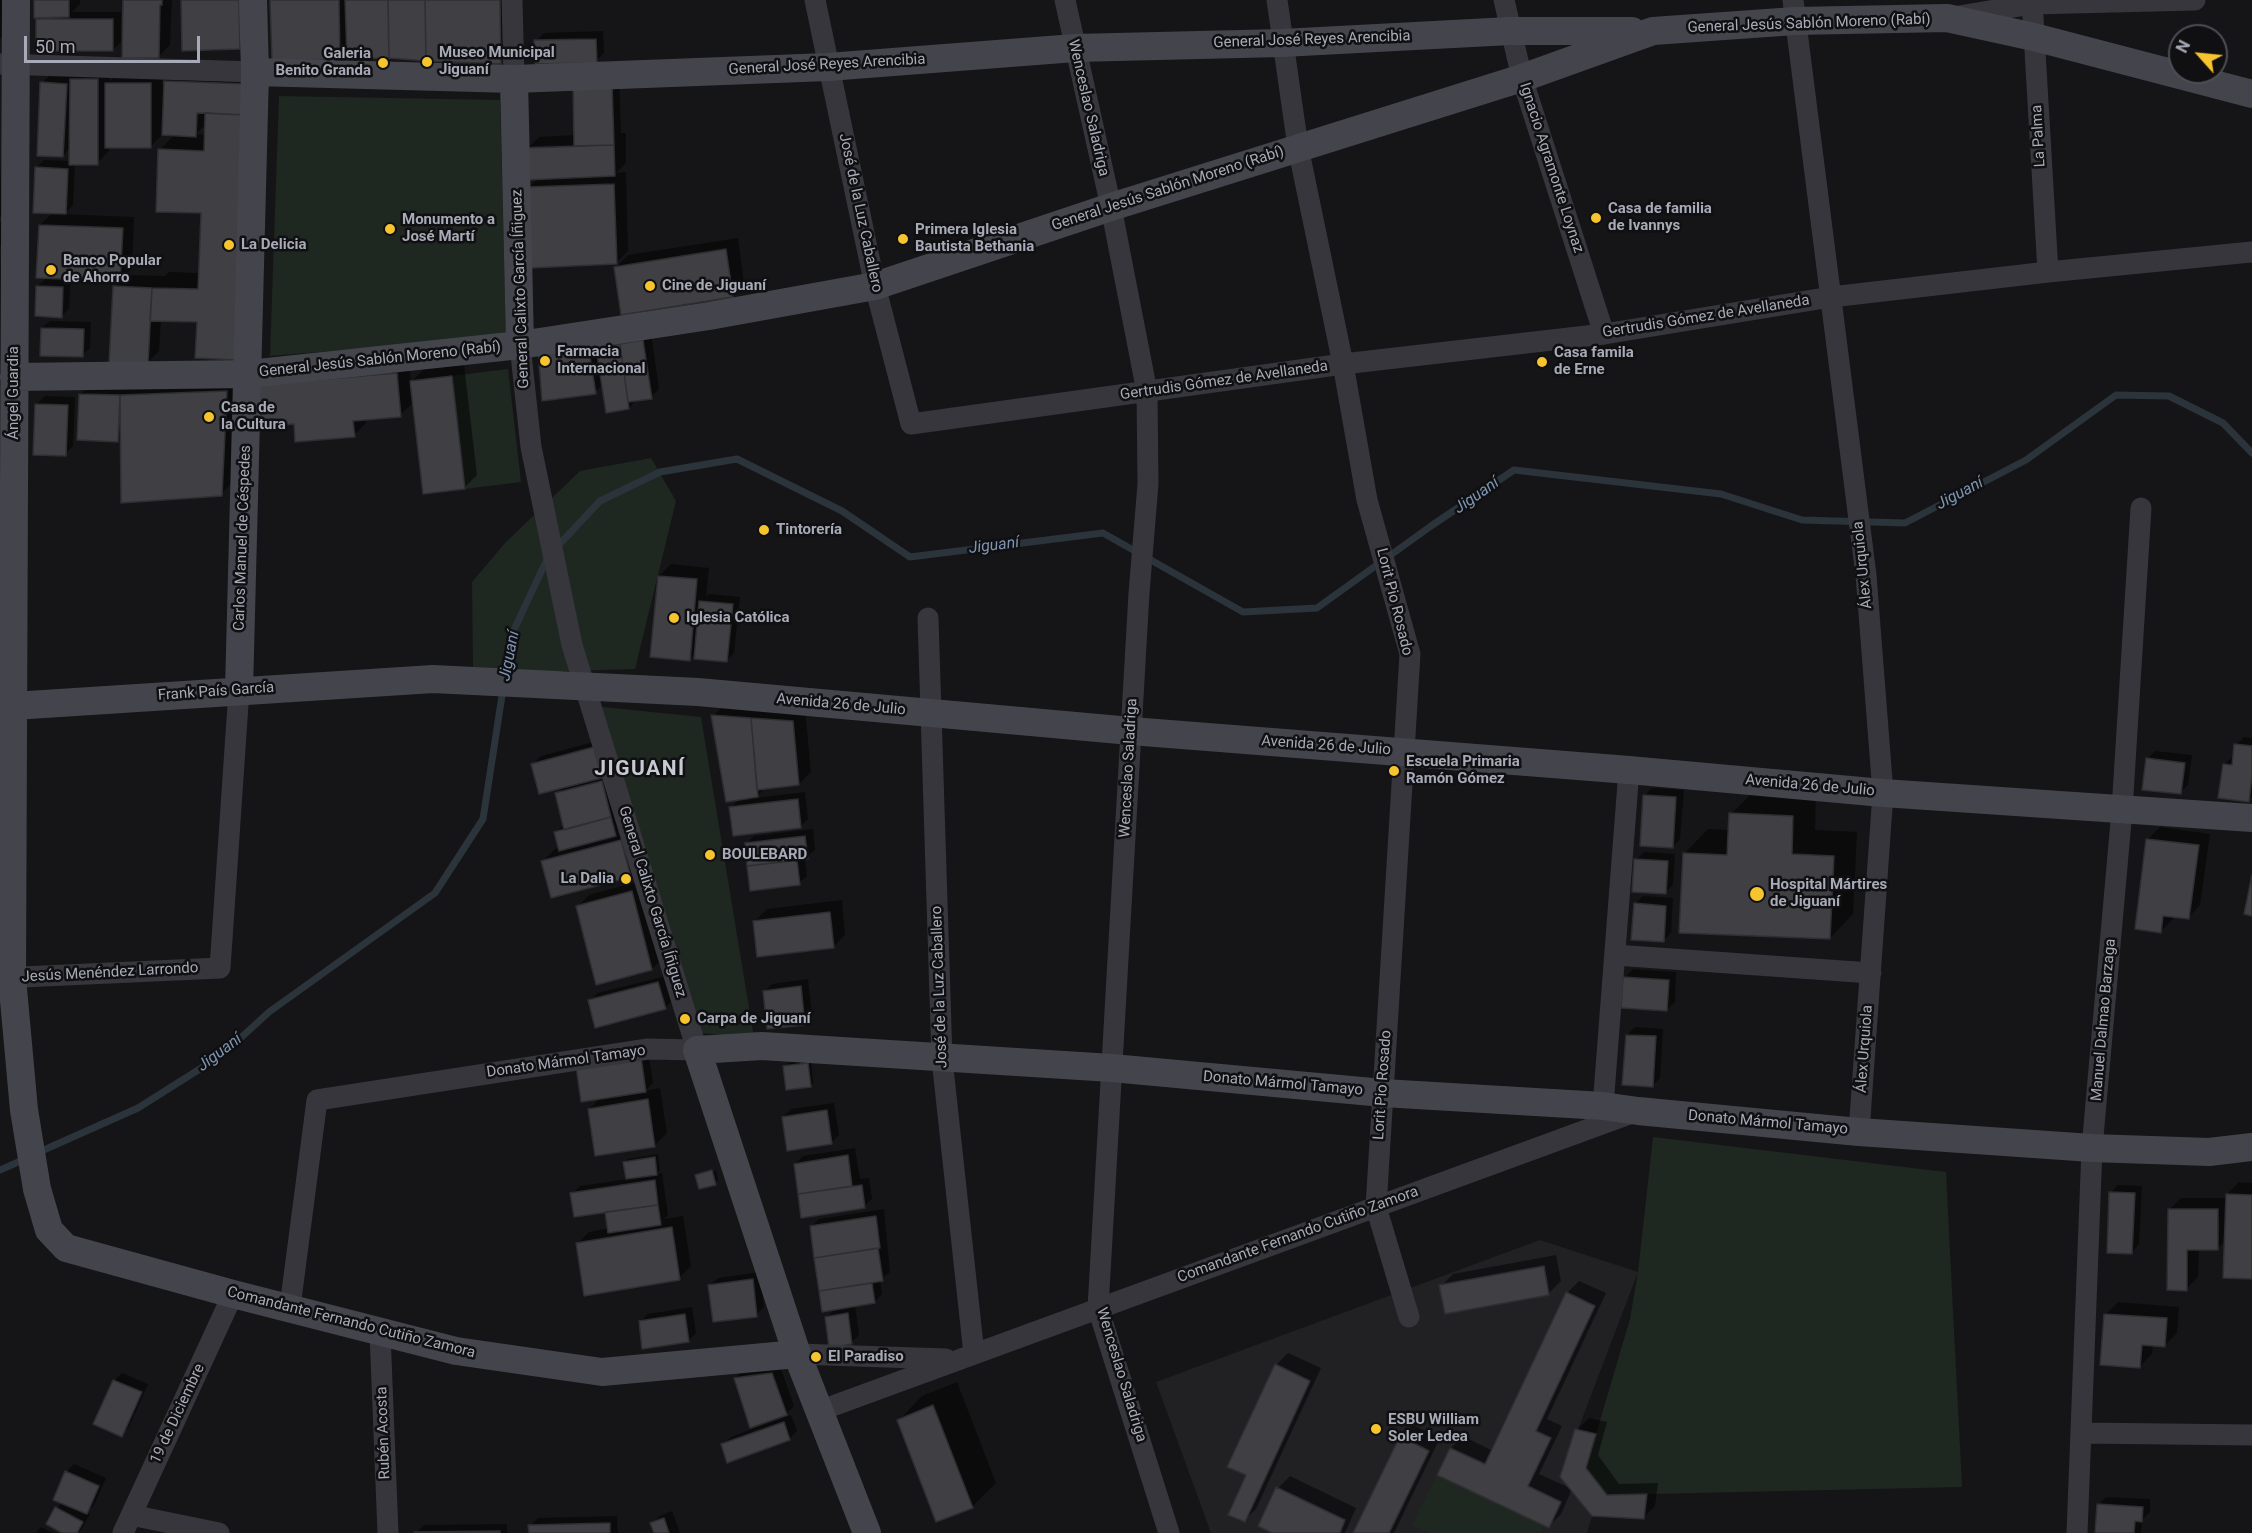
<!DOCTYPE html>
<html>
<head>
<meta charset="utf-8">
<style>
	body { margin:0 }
	#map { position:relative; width:2252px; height:1533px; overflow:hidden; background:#151517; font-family:Roboto,sans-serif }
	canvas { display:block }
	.north { position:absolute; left:2168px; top:24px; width:60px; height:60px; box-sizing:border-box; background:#101012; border:2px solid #4c4e54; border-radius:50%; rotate:297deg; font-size:16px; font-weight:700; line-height:24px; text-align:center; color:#a7aab7 }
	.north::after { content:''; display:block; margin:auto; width:21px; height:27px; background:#f6c42f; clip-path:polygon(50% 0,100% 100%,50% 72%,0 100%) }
	.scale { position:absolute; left:24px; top:36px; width:176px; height:27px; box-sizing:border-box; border:3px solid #a7aab7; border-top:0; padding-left:8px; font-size:18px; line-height:21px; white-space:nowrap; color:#a7aab7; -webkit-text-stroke:4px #101012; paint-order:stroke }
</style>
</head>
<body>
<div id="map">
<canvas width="2252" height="1533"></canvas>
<div class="north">N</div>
<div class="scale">50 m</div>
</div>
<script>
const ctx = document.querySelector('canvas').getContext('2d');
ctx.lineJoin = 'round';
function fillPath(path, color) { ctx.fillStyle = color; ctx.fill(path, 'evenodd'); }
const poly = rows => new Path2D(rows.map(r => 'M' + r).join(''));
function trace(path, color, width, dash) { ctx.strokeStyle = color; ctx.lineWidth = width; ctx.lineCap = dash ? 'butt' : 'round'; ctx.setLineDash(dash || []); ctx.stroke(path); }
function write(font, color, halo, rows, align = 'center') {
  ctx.font = font + ' Roboto,sans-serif'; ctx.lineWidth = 5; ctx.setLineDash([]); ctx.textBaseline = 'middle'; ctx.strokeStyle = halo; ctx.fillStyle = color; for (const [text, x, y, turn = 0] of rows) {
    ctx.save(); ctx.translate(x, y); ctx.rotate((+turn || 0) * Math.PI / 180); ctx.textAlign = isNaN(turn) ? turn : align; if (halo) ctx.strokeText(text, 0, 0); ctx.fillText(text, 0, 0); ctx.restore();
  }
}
const built = poly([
	[1540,1240,1638,1272,1560,1477,1592,1516,1587,1533,1211,1533,1156,1382]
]);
const green = poly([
	[279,96,500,100,506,337,270,356],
	[508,369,521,482,465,489,452,376],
	[651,458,676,501,635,669,533,672,473,667,472,582,505,543,580,471],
	[593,706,701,717,754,1038,702,1033],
	[1653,1137,1946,1172,1962,1487,1607,1495,1586,1468,1630,1319,1638,1272],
	[1437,1475,1544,1525,1540,1533,1429,1533,1412,1525]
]);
const shadow = poly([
	[0,0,13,0,12,27,0,39],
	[35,0,80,0,80,4,72,12,121,12,121,42,113,50,38,20,42,16],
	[125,0,172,0,170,45,158,57],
	[272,0,511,0,512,50,500,62,348,50,340,58],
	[603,31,604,53,596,61,536,41,544,33],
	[110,68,110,81,119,72,163,72,162,85,177,70,259,73,198,321,161,319,159,351,147,363,114,287,121,280,71,278,69,308,62,316,37,287,47,277,40,225,53,212,36,168,44,160,71,161,71,147,63,155,42,83,50,75],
	[206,124,206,135,196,134],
	[163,134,175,134,160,150,203,212,200,273,169,272,165,276,125,275,132,268,134,217,64,214,73,205,75,164,97,163,109,151,109,146,150,147],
	[619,77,621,133,626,133,626,163,616,173,626,172,628,251,616,263,529,187,538,178,527,149,539,137,576,135],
	[576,145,576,148,531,149,531,146],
	[0,159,2,215,0,217],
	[0,222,2,222,2,245,0,247],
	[738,238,744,284,732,296,616,267,628,255],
	[0,251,6,355,0,361],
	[50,321,91,322,90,348,82,355,42,328],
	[651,333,659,389,651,397,637,399,629,408,603,384,595,392,540,351],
	[409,361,411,382,424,369,464,365,477,475,465,487,414,402,400,415,366,418,366,423,354,435,295,422,260,385],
	[242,375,237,478,221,494,122,436,117,441,81,394,88,387],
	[45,396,75,397,73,446,65,454,37,404],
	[671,564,709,568,706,596,709,594,740,597,734,653,726,661,696,652,689,660,659,576],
	[725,704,805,709,811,772,799,784,765,788,755,798,805,792,808,819,800,827,731,807,741,798,713,716],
	[2244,737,2252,738,2252,796,2248,800,2224,765,2232,757,2234,757,2236,745],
	[601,740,623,827,616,833,633,829,642,864,630,876,543,861,555,849,560,848,556,833,564,824,556,794,564,786,533,764,541,756],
	[2155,751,2192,755,2188,785,2180,793,2147,759],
	[1652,788,1684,790,1680,839,1673,846,1645,795],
	[1755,790,1816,793,1815,830,1857,832,1853,914,1830,938,1685,853,1708,829,1730,830,1731,814],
	[2160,827,2210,834,2200,905,2188,918,2173,916,2173,919,2161,931,2148,839],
	[813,829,815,850,805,858,807,876,799,883,746,844,754,836],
	[1644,852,1675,854,1673,885,1665,892,1636,860],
	[644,880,664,957,652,969,577,907,589,895],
	[1643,896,1673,898,1671,933,1663,941,1635,904],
	[842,900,845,935,833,947,755,921,767,909],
	[1633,969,1676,972,1675,1002,1667,1009,1625,977],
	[666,976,673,1000,665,1008,590,1001,598,993],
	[808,979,812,1015,804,1023,765,991,772,984],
	[1635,1027,1663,1029,1660,1078,1652,1086,1627,1035],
	[648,1050,653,1083,645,1091,660,1088,667,1133,655,1145,589,1109],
	[811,1060,813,1083,810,1086,785,1067,788,1063],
	[834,1103,839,1135,831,1143,783,1117,791,1109],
	[855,1148,860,1179,869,1178,872,1199,864,1206,803,1216,795,1164,803,1156],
	[658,1154,660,1170,655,1174,662,1173,668,1215,664,1219,683,1216,691,1266,679,1278,577,1244,589,1232,609,1228,606,1211,572,1194,580,1186,627,1179,624,1162,628,1159],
	[716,1171,718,1180,715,1183,699,1176],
	[2239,1182,2252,1183,2252,1277,2226,1240,2217,1249,2199,1249,2198,1277,2186,1289,2169,1210,2181,1198,2227,1198,2227,1194],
	[2118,1185,2142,1186,2139,1244,2132,1252,2110,1193],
	[884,1209,890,1272,880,1280,882,1294,875,1302,855,1305,859,1335,851,1343,827,1317,836,1308,823,1310,811,1227,819,1219],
	[1556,1255,1561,1281,1549,1293,1441,1286,1453,1274],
	[760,1272,764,1307,756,1315,710,1285,718,1278],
	[1579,1281,1606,1293,1547,1419,1562,1426,1539,1474,1572,1489,1577,1430,1589,1418,1607,1422,1598,1455,1619,1484,1658,1483,1655,1506,1643,1518,1572,1489,1561,1514,1549,1526,1451,1448,1463,1436,1493,1451,1567,1293],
	[2118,1302,2179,1307,2177,1333,2165,1345,2153,1344,2152,1354,2140,1366,2106,1314],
	[692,1307,696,1333,688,1341,640,1322,648,1314],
	[1288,1353,1321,1368,1256,1509,1244,1521,1248,1475,1276,1365],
	[780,1366,794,1406,786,1414,751,1426,752,1429,791,1415,797,1431,789,1439,723,1445,731,1437,752,1429,735,1378,743,1371],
	[122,1373,148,1384,129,1427,121,1435,95,1423,115,1380],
	[957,1382,996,1483,972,1507,899,1420,922,1396],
	[1413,1425,1440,1438,1394,1533,1354,1533,1401,1437],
	[74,1464,106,1478,94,1505,87,1512,90,1514,81,1530,78,1533,65,1533,48,1523,62,1502,55,1499,67,1471],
	[1290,1476,1356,1508,1345,1533,1275,1533,1278,1488],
	[2106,1497,2150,1499,2150,1512,2142,1520,2141,1533,2096,1533,2098,1505],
	[672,1511,680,1533,655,1533,652,1524,660,1516],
	[617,1516,618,1533,530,1533,530,1526,538,1518],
	[507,1524,507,1533,416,1533,424,1525],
	[41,1527,53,1533,36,1533]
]);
const stream = poly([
	[555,549,600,501,660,472,737,459,842,511,910,557,1103,533,1243,612,1317,608,1431,526,1514,470,1721,494,1802,520,1905,523,2026,460,2116,395,2169,396,2223,423,2252,453],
	[505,675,512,634,548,557],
	[37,1153,138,1108,222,1055,269,1012,435,893,483,819,503,689],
	[0,1170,25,1159]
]);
const building = poly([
	[34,0,69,0,69,17,34,18,34,0],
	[123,0,162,0,162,5,160,5,159,58,122,58,123,0],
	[181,0,239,0,240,49,182,51,181,0],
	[270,0,339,0,340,60,272,61,270,0],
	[345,0,388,0,389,58,347,59,345,0],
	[388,0,425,0,426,61,389,58,388,0],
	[425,0,500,0,501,64,426,61,425,0],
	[36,19,113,19,113,51,36,51,36,19],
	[596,39,597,63,535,64,534,40,596,39],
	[70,79,98,79,98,165,69,165,70,79],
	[164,81,248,84,247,115,197,113,196,137,162,135,164,81],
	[40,82,67,84,63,157,37,156,40,82],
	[105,83,151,83,151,148,105,148,105,83],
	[612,84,614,145,574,146,573,86,612,84],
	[205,113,247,115,236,360,195,358,197,322,150,321,152,288,198,289,201,213,156,212,158,149,204,151,205,113],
	[614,145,615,176,526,180,525,148,614,145],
	[35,167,68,169,66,214,33,213,35,167],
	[614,184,617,264,530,268,527,187,614,184],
	[39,225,123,228,120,281,36,278,39,225],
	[726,249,733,297,621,315,614,267,726,249],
	[36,286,63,287,62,318,35,316,36,286],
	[113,286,152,288,148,365,109,363,113,286],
	[41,328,84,329,83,357,40,356,41,328],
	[643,340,652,399,628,402,620,344,643,340],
	[588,344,596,394,542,401,538,350,588,344],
	[620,344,629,409,606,413,596,348,620,344],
	[397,373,401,417,353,421,355,437,295,442,294,424,262,427,258,385,397,373],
	[452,376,465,489,423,494,410,381,452,376],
	[227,391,222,496,121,503,120,395,227,391],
	[79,394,120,395,118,442,77,440,79,394],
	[35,404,68,405,66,456,33,455,35,404],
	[658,576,697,579,690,661,650,657,658,576],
	[699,601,733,604,727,662,694,659,699,601],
	[711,715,751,718,758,797,726,802,711,715],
	[751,718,793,721,799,785,757,790,751,718],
	[2234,744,2252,746,2252,775,2249,802,2218,798,2223,764,2232,765,2234,744],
	[594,747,602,778,539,794,531,764,594,747],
	[2146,758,2185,763,2181,794,2142,790,2146,758],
	[602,781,611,817,564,830,555,793,602,781],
	[1643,795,1676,797,1673,848,1640,846,1643,795],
	[798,799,801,828,733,836,729,807,798,799],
	[1729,813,1793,816,1792,854,1834,856,1830,939,1679,933,1683,853,1727,855,1729,813],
	[611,817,616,836,559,851,554,832,611,817],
	[805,836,808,859,747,866,745,843,805,836],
	[2146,839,2199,845,2189,919,2163,916,2161,933,2135,929,2146,839],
	[621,840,631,877,551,898,541,861,621,840],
	[1634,859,1668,861,1666,894,1632,892,1634,859],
	[797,860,800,885,750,891,747,866,797,860],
	[2252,875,2252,916,2244,914,2252,875],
	[632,891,652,970,596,985,576,906,632,891],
	[1634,903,1666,906,1664,942,1631,940,1634,903],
	[830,912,834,948,757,957,753,921,830,912],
	[1623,977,1669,980,1667,1011,1621,1008,1623,977],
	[658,982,666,1009,595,1028,588,1000,658,982],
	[801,986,805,1025,767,1029,763,991,801,986],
	[1626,1035,1656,1036,1653,1087,1622,1085,1626,1035],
	[641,1057,646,1092,581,1102,576,1066,641,1057],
	[808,1063,811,1087,786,1090,783,1066,808,1063],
	[648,1099,655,1147,595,1156,588,1109,648,1099],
	[827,1110,832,1144,787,1151,782,1117,827,1110],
	[848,1155,852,1186,798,1194,794,1164,848,1155],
	[655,1157,657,1175,626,1179,623,1162,655,1157],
	[712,1170,716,1185,699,1189,695,1175,712,1170],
	[655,1180,658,1205,574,1217,570,1193,655,1180],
	[862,1185,865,1208,801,1218,798,1194,862,1185],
	[2109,1192,2135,1193,2132,1254,2107,1253,2109,1192],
	[2226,1194,2252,1195,2252,1279,2223,1278,2226,1194],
	[658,1205,661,1225,608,1233,605,1212,658,1205],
	[2168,1209,2218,1209,2218,1250,2187,1250,2187,1291,2167,1290,2168,1209],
	[876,1216,880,1248,814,1258,810,1226,876,1216],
	[672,1227,680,1280,584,1296,576,1243,672,1227],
	[878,1248,883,1281,819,1291,814,1258,878,1248],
	[1544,1266,1549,1295,1445,1314,1439,1285,1544,1266],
	[753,1279,757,1317,713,1322,708,1285,753,1279],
	[872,1283,875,1303,822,1312,819,1291,872,1283],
	[1566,1292,1595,1306,1536,1431,1551,1438,1528,1486,1561,1502,1549,1528,1437,1475,1450,1448,1485,1464,1566,1292],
	[848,1313,852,1344,829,1348,825,1317,848,1313],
	[685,1314,689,1342,642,1349,639,1321,685,1314],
	[2104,1314,2167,1318,2165,1347,2142,1345,2140,1368,2100,1365,2104,1314],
	[1275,1364,1310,1381,1245,1522,1228,1515,1246,1475,1227,1467,1275,1364],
	[772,1373,787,1415,750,1428,734,1378,772,1373],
	[113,1380,142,1392,122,1437,93,1424,113,1380],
	[933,1405,973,1508,936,1522,897,1420,933,1405],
	[784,1422,790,1440,727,1463,721,1444,784,1422],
	[1575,1429,1596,1434,1586,1468,1607,1495,1647,1494,1644,1519,1592,1516,1560,1477,1575,1429],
	[1400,1436,1429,1451,1389,1533,1353,1533,1400,1436],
	[65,1471,99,1486,87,1514,53,1500,65,1471],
	[1276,1487,1345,1520,1340,1533,1272,1533,1258,1526,1276,1487],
	[2097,1504,2143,1507,2142,1522,2135,1521,2134,1533,2095,1533,2097,1504],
	[55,1507,83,1522,77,1533,62,1533,46,1524,55,1507],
	[664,1518,669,1533,654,1533,650,1523,664,1518],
	[610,1523,610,1533,529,1533,528,1525,610,1523],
	[500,1531,500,1533,414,1533,414,1532,500,1531]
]);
const street = poly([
	[512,0,514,79],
	[815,0,875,286,911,424,1343,364,1604,334,1831,297,2048,272,2252,252],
	[1065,0,1111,207,1147,392,1148,484,1139,593,1098,1308,1169,1533],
	[1277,0,1298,147,1343,364,1367,500,1410,654,1376,1207,1409,1317],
	[1504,0,1522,78,1604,334],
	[1793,0,1866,575,1883,793,1859,1132],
	[2032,0,2048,272],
	[1959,16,2032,4,2195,0],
	[0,64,255,72],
	[928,618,942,1059,974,1354],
	[1615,955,1871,973],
	[0,978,220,968,239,690],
	[1602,1119,1629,770],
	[290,1307,317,1100,648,1049,697,1050,572,645,531,447,520,345],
	[380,1333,388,1533],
	[797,1354,946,1359],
	[819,1411,1635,1112],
	[2082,1433,2252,1435],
	[131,1515,219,1533],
	[123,1533,233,1294],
	[2077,1533,2092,1148,2122,810,2141,508]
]);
const secondary = poly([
	[16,0,12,978,24,1110,37,1189,49,1230,66,1248,233,1294,456,1351,602,1372,797,1354],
	[255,72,514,79,828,67,1075,48,1282,43,1510,31,1632,31],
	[514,79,520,345],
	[14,377,249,374,520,345,709,316,875,286,1111,207,1522,78,1653,31,1795,21,1947,18,2034,37,2252,94],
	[239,690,255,72,253,0],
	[13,706,433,679,698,692,1131,731,1629,770,1883,793,2252,818],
	[867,1533,797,1354,697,1050,762,1046,1112,1068,1383,1093,1603,1106,1638,1111,1859,1132,2092,1148,2209,1152,2252,1147]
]);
const markers = [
	[427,62,6,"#f6c42f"],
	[383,63,6,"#f6c42f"],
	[1596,218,6,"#f6c42f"],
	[390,229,6,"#f6c42f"],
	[903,239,6,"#f6c42f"],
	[229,245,6,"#f6c42f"],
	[51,270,6,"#f6c42f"],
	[650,286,6,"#f6c42f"],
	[545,361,6,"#f6c42f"],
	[1542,362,6,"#f6c42f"],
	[209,417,6,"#f6c42f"],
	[764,530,6,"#f6c42f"],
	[674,618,6,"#f6c42f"],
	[1394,771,6,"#f6c42f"],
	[710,855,6,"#f6c42f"],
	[626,879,6,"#f6c42f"],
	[1757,894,8,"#f6c42f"],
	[685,1019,6,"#f6c42f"],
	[816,1357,6,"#f6c42f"],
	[1376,1429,6,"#f6c42f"]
];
const streetNames = [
	["General Jesús Sablón Moreno (Rabí)",1809,24,-2],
	["General José Reyes Arencibia",1312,40,-2],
	["General José Reyes Arencibia",827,65,-3],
	["Wenceslao Saladriga",1088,108,77],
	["La Palma",2039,136,-93],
	["Ignacio Agramonte Loynaz",1551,168,72],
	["General Jesús Sablón Moreno (Rabí)",1168,189,-18],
	["José de la Luz Caballero",860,213,78],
	["General Calixto García Íñiguez",521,289,-92],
	["Gertrudis Gómez de Avellaneda",1706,317,-9],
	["General Jesús Sablón Moreno (Rabí)",380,360,-6],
	["Gertrudis Gómez de Avellaneda",1224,381,-8],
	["Ángel Guardia",14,393,-90],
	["Carlos Manuel de Céspedes",243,538,-88],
	["Álex Urquiola",1863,565,-96],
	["Lorit Pio Rosado",1394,602,76],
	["Frank País García",216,692,-4],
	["Avenida 26 de Julio",841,705,5],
	["Avenida 26 de Julio",1326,746,4],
	["Wenceslao Saladriga",1129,768,-87],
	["Avenida 26 de Julio",1810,786,5],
	["General Calixto García Íñiguez",652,902,73],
	["Jesús Menéndez Larrondo",110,973,-3],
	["José de la Luz Caballero",940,987,-92],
	["Manuel Dalmao Barzaga",2104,1020,-85],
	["Álex Urquiola",1865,1049,-86],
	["Donato Mármol Tamayo",566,1062,-8],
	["Donato Mármol Tamayo",1283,1084,5],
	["Lorit Pio Rosado",1383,1085,-86],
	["Donato Mármol Tamayo",1768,1123,5],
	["Comandante Fernando Cutiño Zamora",1298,1235,-20],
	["Comandante Fernando Cutiño Zamora",351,1323,14],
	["Wenceslao Saladriga",1121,1375,73],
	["19 de Diciembre",178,1414,-65],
	["Rubén Acosta",384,1433,-92]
];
const poiNames = [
	["Museo Municipal",439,53],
	["Jiguaní",439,70],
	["Galeria",371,54,"right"],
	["Benito Granda",371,71,"right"],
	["Casa de familia",1608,209],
	["de Ivannys",1608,226],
	["Monumento a",402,220],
	["José Martí",402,237],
	["Primera Iglesia",915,230],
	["Bautista Bethania",915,247],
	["La Delicia",241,245],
	["Banco Popular",63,261],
	["de Ahorro",63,278],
	["Cine de Jiguaní",662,286],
	["Farmacia",557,352],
	["Internacional",557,369],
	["Casa famila",1554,353],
	["de Erne",1554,370],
	["Casa de",221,408],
	["la Cultura",221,425],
	["Tintorería",776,530],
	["Iglesia Católica",686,618],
	["Escuela Primaria",1406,762],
	["Ramón Gómez",1406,779],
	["BOULEBARD",722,855],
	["La Dalia",614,879,"right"],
	["Hospital Mártires",1770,885],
	["de Jiguaní",1770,902],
	["Carpa de Jiguaní",697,1019],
	["El Paradiso",828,1357],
	["ESBU William",1388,1420],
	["Soler Ledea",1388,1437]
];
const waterNames = [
	["Jiguaní",1960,494,-28],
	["Jiguaní",1477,496,-35],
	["Jiguaní",994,546,-7],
	["Jiguaní",510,656,-79],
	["Jiguaní",220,1053,-37]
];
const districtNames = [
	["JIGUANÍ",640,770]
];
fillPath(built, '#212124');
fillPath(green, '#1f2721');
fillPath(shadow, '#0007');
trace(stream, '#2b333b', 7);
fillPath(building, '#3f3f44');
trace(building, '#2f2f33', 1.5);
trace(street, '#36363c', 21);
trace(secondary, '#44454c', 28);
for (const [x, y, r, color] of markers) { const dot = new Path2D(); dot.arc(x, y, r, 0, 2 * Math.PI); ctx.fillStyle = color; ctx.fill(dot); trace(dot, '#101012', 2); }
write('15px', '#a7aab7', '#101012', streetNames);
write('bold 15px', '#a7aab7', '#101012', poiNames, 'left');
write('italic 16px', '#7d95b3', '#101012', waterNames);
ctx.letterSpacing = '1.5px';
write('bold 21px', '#c8cad3', '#101012', districtNames);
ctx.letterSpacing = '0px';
</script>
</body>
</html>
